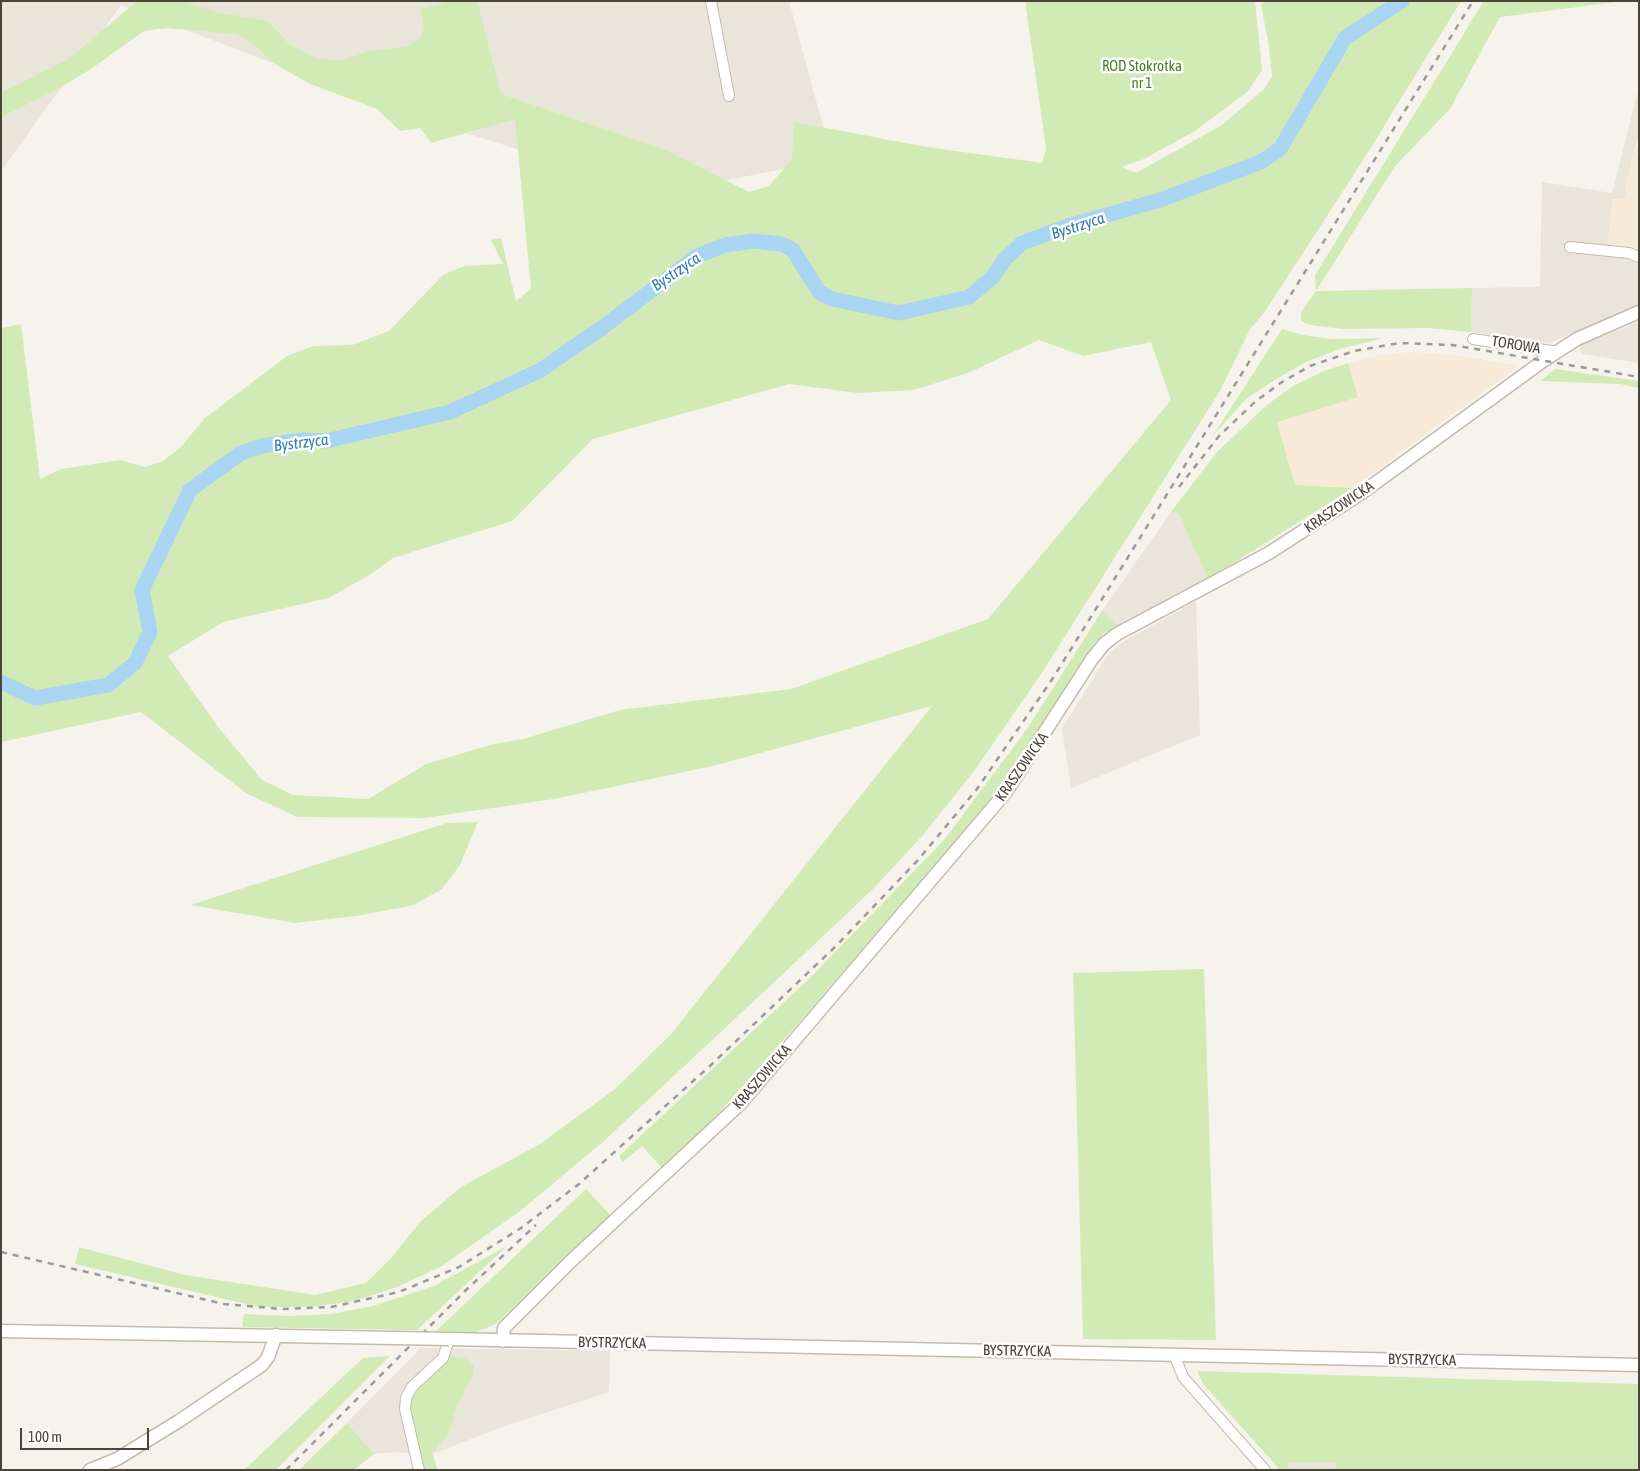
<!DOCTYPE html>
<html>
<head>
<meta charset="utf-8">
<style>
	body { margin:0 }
	#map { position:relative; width:1640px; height:1471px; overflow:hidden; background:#f6f3ec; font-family:"Asap Condensed",sans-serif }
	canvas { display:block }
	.frame { position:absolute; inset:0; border:2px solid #4b4439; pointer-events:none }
	.scale { position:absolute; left:20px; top:1428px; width:129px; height:22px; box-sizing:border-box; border:2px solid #4b4439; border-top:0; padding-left:6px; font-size:15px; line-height:18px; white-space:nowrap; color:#4b4439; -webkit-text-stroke:4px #fff; paint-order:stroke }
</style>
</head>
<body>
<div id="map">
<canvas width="1640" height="1471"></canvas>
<div class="frame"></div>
<div class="scale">100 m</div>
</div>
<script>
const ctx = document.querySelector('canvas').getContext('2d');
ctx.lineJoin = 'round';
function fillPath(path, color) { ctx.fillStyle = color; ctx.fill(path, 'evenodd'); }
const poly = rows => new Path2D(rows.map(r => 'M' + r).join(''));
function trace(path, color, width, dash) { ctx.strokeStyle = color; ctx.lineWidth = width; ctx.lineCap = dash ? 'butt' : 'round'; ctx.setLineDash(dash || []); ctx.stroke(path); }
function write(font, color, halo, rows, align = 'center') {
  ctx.font = font + ' "Asap Condensed",sans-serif'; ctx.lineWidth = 5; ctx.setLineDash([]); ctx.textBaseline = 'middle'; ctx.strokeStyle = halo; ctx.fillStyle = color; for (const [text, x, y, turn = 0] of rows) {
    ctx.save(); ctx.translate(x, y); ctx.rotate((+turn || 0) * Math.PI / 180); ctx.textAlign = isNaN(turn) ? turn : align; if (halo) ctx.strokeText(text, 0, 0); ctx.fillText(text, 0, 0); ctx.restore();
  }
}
const residential = poly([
	[1,1,789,1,832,159,658,194,403,113,121,5,1,171],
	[1639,87,1639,135,1625,187,1627,191,1624,198,1639,253,1639,305,1549,343,1471,332,1472,288,1540,287,1542,182,1612,193],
	[1639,322,1639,363,1582,354,1579,348,1581,345],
	[1171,512,1179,514,1208,579,1119,626,1102,611],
	[1196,601,1200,735,1071,788,1062,728,1107,656,1121,643],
	[421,1348,610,1351,609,1392,499,1428,433,1454,394,1452,374,1454,347,1423],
	[1335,1462,1336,1470,1286,1470,1288,1463]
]);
const commercial = poly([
	[1635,147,1639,148,1639,253,1607,247,1613,199,1624,198,1627,191,1625,187],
	[1411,352,1457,355,1518,366,1353,488,1295,485,1277,421,1358,397,1348,363,1381,355]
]);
const green = poly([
	[137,1,182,1,216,12,268,21,289,44,316,58,340,61,366,52,407,46,420,39,424,27,420,9,452,1,477,1,501,94,666,150,749,192,769,186,792,159,794,122,927,147,1042,163,1046,148,1025,1,1255,1,1262,70,1247,92,1195,131,1144,159,1122,167,1136,173,1222,125,1265,88,1272,76,1269,47,1261,4,1268,1,1461,1,1362,162,1264,313,1250,329,1220,391,1043,671,975,770,923,835,874,888,784,973,604,1141,519,1212,440,1267,397,1287,354,1301,311,1307,259,1307,75,1264,79,1247,185,1275,315,1295,366,1283,391,1258,421,1221,461,1187,540,1144,615,1089,671,1034,932,706,713,766,554,799,424,818,297,817,246,793,141,712,1,742,1,328,21,324,40,479,61,469,120,460,145,467,163,461,180,448,205,418,287,356,313,346,352,345,389,331,443,275,464,266,503,264,491,240,501,238,516,301,531,289,515,119,431,143,420,128,400,131,377,109,310,84,275,64,254,45,236,34,167,28,144,31,91,69,54,91,1,117,1,93,70,58],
	[1039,340,1083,356,1151,342,1171,400,988,619,791,689,620,710,523,739,494,744,426,764,368,799,293,795,262,780,218,727,168,656,223,622,328,598,368,576,393,558,512,521,593,439,789,384,858,393,914,390,968,373],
	[1484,1,1624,1,1500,17,1450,109,1395,166,1316,291,1472,288,1471,332,1427,328,1343,329,1310,325,1301,321,1301,312,1316,291,1315,275],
	[1282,329,1303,335,1331,339,1383,338,1343,348,1306,362,1275,380,1246,399,1212,437],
	[1348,363,1358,397,1277,422,1295,485,1353,488,1208,579,1179,514,1171,512,1217,452,1267,405,1293,386,1324,371],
	[1555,369,1639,381,1639,388,1620,384,1540,381],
	[1102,611,1119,626,1104,633,1095,642,1033,741,984,808,802,1019,710,1123,663,1169,642,1146,623,1162,619,1156,811,977,944,840,1027,729],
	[478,822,460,865,442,889,414,905,356,916,295,923,190,905,447,823],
	[1204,969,1216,1340,1083,1339,1073,973],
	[586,1189,611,1216,496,1324,474,1333,436,1331],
	[507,1246,417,1330,242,1327,244,1314,289,1316,331,1314,373,1306,434,1286],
	[390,1356,276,1470,244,1470,363,1358],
	[450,1356,467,1359,474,1366,473,1376,457,1406,448,1435,432,1453,438,1470,425,1470,412,1432,410,1410,414,1395,423,1382],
	[1197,1371,1639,1384,1639,1470,1336,1470,1335,1462,1289,1463,1286,1470,1280,1470,1204,1385],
	[347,1423,374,1454,354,1470,299,1470]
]);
const river = poly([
	[1,682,35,698,108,685,135,663,150,632,142,590,190,490,241,453,262,446,302,440,326,441,450,412,541,370,603,327,697,256,725,245,754,241,782,244,793,250,819,292,832,299,899,313,969,297,992,278,1005,259,1022,243,1068,226,1160,200,1261,162,1280,149,1345,38,1402,1]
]);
const minor = poly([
	[711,1,729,96],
	[1570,247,1629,253,1639,257],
	[1473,339,1558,352],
	[1174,1354,1183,1377,1265,1470],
	[419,1470,405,1409,406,1398,412,1387,443,1358,449,1339]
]);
const tertiary = poly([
	[1,1331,395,1338],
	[449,1339,1639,1365],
	[503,1341,504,1328,569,1263,741,1103,1006,792,1092,659,1104,644,1117,634,1269,553,1363,492,1543,361,1577,339,1639,312],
	[90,1470,117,1459,179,1421,262,1365,268,1357,276,1335]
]);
const rail = poly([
	[1179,487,1219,436,1256,401,1282,382,1310,366,1354,351,1399,343,1452,345,1639,377],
	[1,1252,224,1304,281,1309,331,1307,399,1292,459,1267,521,1228,579,1184,712,1064,836,946,918,860,977,789,1053,678,1473,1],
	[286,1470,466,1290,536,1225]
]);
const tertiaryBridge = poly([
	[395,1338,449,1339]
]);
const parkNames = [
	["ROD Stokrotka",1142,66],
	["nr 1",1142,83]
];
const streetNames = [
	["TOROWA",1516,345,9],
	["KRASZOWICKA",1339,507,-34],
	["KRASZOWICKA",1022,767,-55],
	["KRASZOWICKA",762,1077,-49],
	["BYSTRZYCKA",612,1343,1],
	["BYSTRZYCKA",1017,1351,1],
	["BYSTRZYCKA",1422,1360,1]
];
const waterNames = [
	["Bystrzyca",1078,226,-18],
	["Bystrzyca",676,272,-34],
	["Bystrzyca",301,443,-7]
];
fillPath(residential, '#eae5da');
fillPath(commercial, '#f7ead8');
fillPath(green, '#d2eab5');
trace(river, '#a9d4f2', 15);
trace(minor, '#c2bbae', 12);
trace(tertiary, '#c2bbae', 15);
trace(minor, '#fff', 10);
trace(tertiary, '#fff', 12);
trace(rail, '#9a9a9a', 2.5, [6, 6]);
trace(tertiaryBridge, '#c2bbae', 15, []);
trace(tertiaryBridge, '#fff', 12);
write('15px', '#4a7f2a', '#fff', parkNames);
write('15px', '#4b4439', '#fff', streetNames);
write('italic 16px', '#2e7ab2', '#fff', waterNames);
</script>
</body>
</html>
